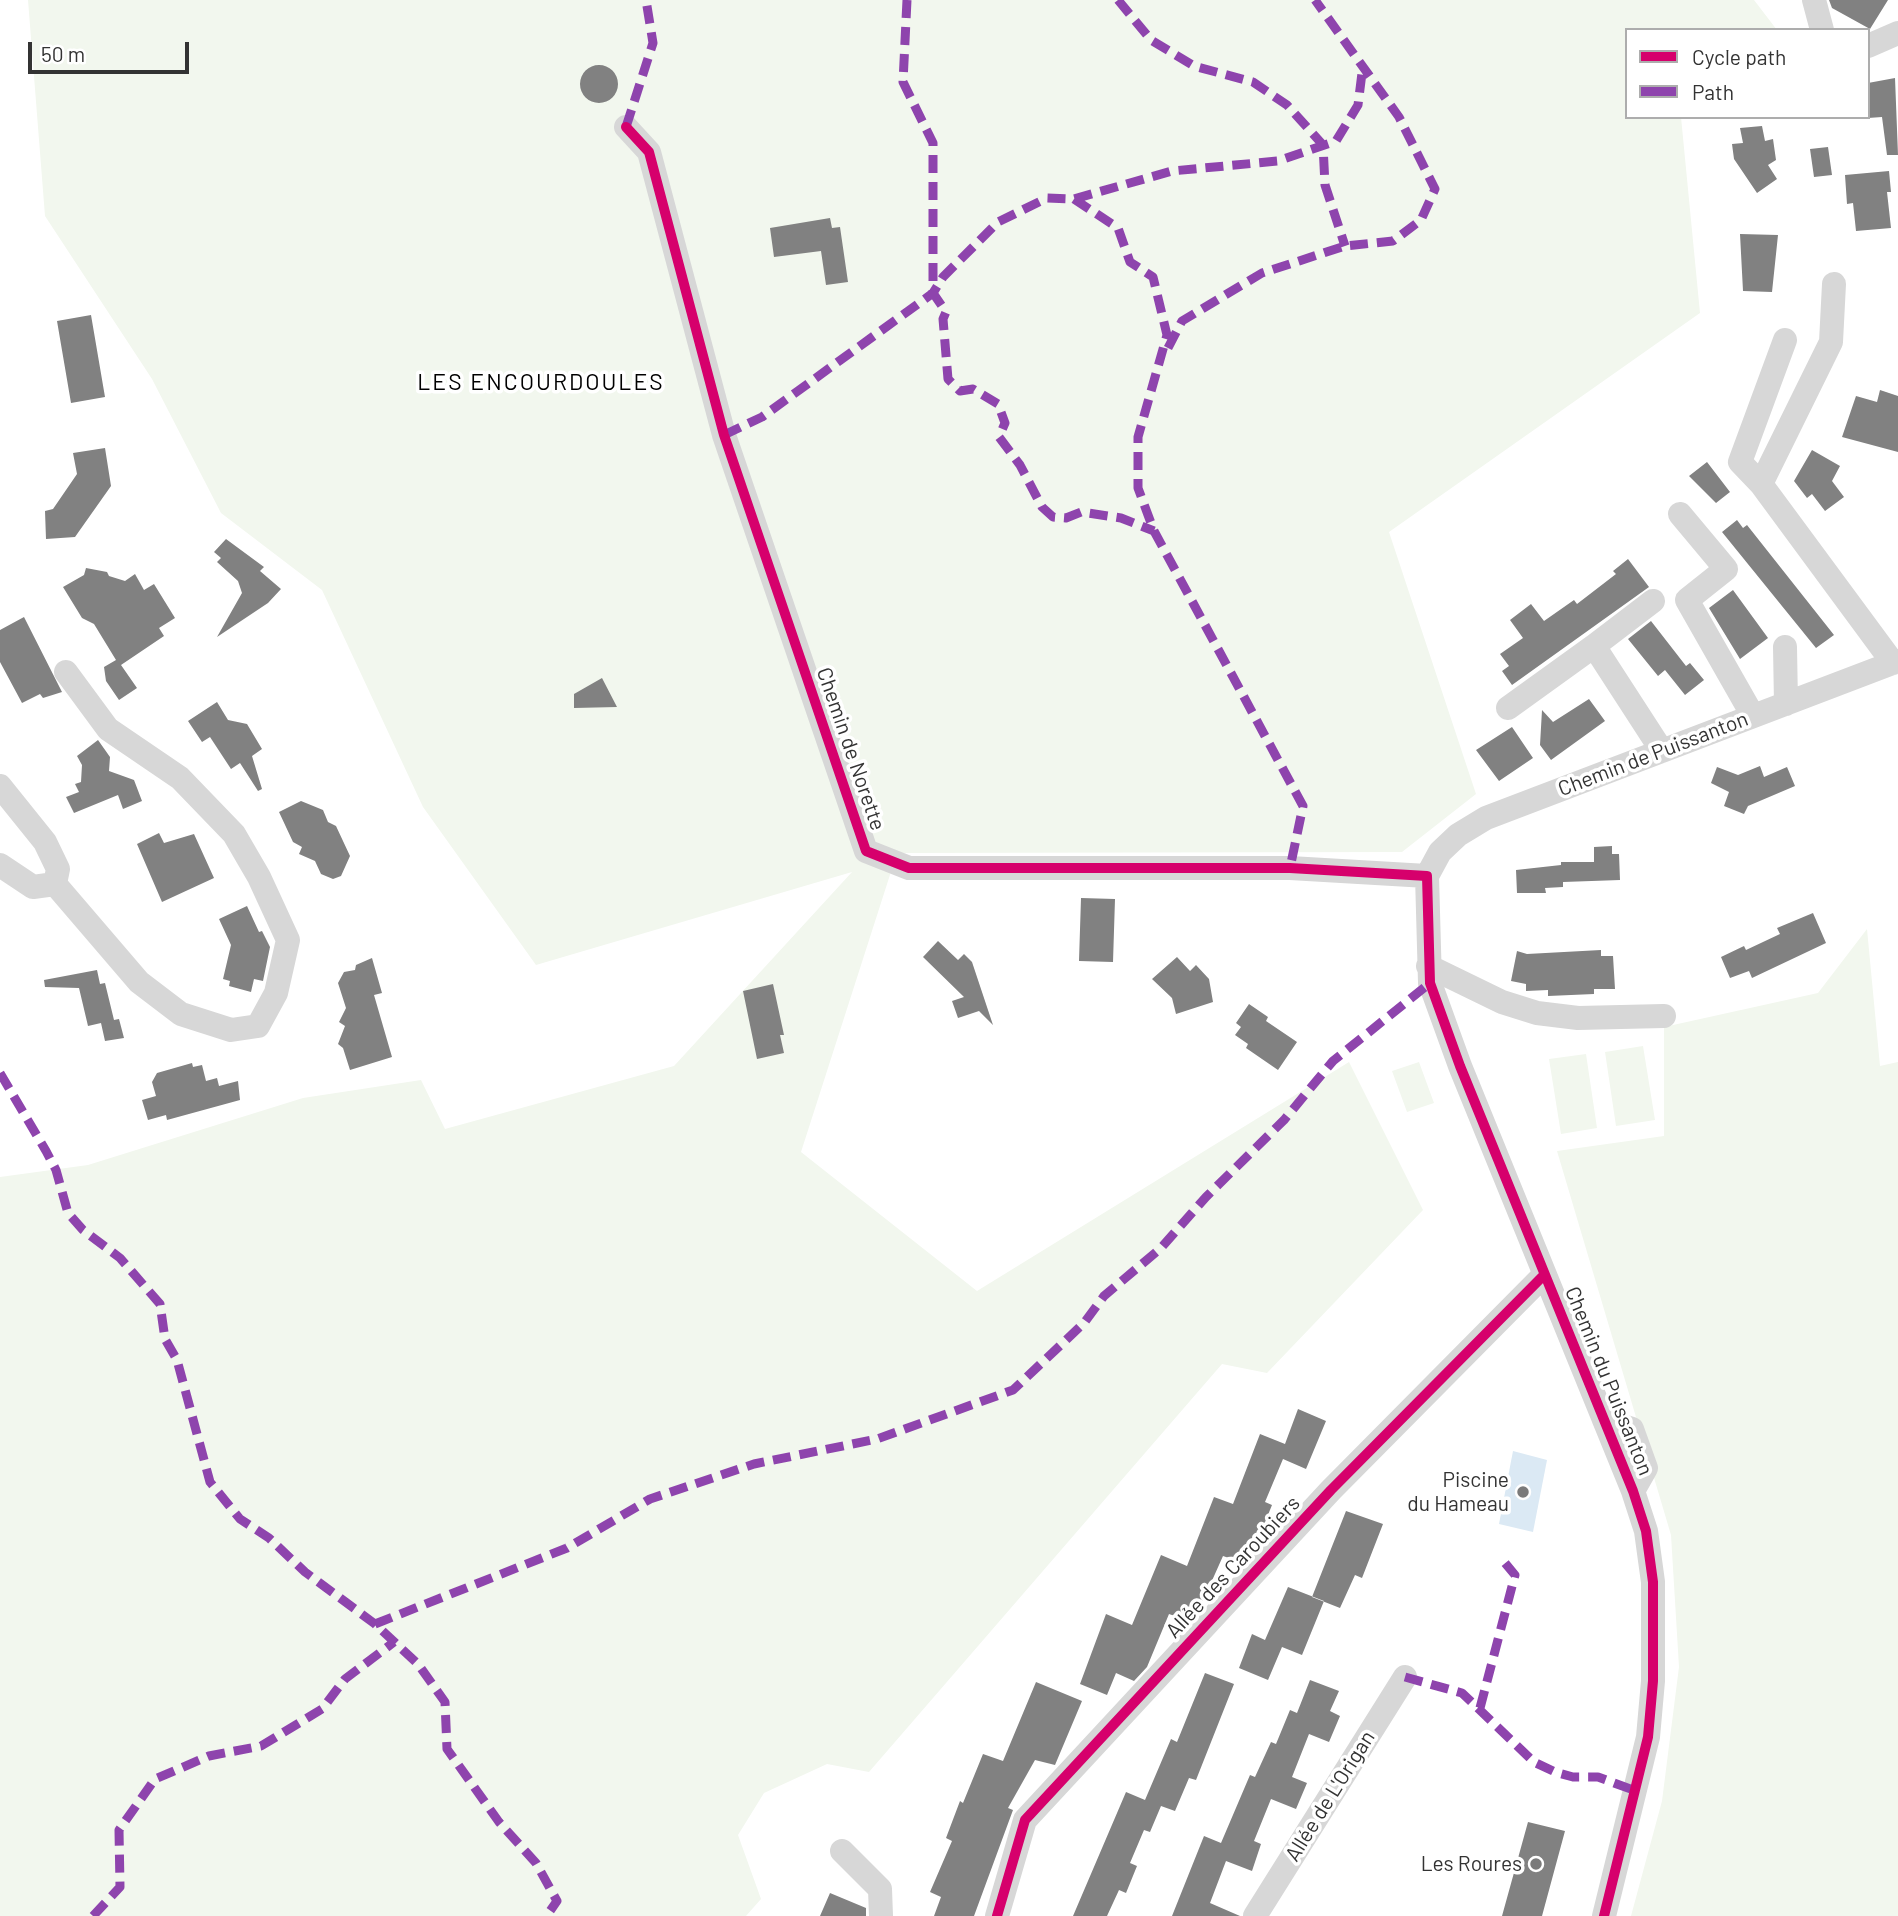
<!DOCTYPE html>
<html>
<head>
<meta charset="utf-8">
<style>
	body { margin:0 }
	#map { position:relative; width:1898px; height:1916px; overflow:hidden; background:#fff; font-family:Barlow,sans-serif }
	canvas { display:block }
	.legend { position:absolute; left:1625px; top:28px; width:245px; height:91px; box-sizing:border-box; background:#fff; border:2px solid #adadad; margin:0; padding:9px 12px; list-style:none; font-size:21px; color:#333 }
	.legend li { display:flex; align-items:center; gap:14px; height:35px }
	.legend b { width:35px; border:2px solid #adadad }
	.scale { position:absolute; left:28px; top:42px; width:161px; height:32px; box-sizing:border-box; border:4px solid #333; border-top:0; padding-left:9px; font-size:21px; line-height:24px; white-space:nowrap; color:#333; -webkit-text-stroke:5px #fff; paint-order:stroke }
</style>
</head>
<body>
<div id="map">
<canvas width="1898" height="1916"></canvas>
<ul class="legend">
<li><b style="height:9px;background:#d6006c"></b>Cycle path</li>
<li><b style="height:9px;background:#8e44ad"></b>Path</li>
</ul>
<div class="scale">50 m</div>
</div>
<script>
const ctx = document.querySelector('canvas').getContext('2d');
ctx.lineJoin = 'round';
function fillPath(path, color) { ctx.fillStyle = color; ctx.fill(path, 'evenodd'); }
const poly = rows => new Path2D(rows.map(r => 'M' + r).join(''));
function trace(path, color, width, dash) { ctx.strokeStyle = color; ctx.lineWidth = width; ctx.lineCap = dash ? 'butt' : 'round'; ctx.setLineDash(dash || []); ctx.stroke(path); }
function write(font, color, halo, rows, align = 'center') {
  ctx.font = font + ' Barlow,sans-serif'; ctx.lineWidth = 7; ctx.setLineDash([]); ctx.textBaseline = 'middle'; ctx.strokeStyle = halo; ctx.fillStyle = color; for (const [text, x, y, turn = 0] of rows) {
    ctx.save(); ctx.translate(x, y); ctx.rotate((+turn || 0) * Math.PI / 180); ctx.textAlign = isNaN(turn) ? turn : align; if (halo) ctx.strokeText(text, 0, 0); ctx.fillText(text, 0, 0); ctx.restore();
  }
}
const green = poly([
	[28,0,1754,0,1777,30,1627,30,1627,117,1681,117,1700,313,1389,532,1476,794,1402,852,897,853,801,1152,977,1291,1349,1062,1423,1210,1267,1373,1222,1364,869,1772,827,1764,764,1793,738,1835,761,1899,746,1916,0,1916,0,1177,88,1165,303,1098,421,1080,445,1129,674,1066,852,872,536,965,423,807,322,590,221,513,152,379,45,216],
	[1867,929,1880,1066,1898,1062,1898,1916,1631,1916,1662,1801,1679,1667,1671,1535,1557,1151,1664,1136,1664,1027,1818,993],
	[1643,1046,1655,1120,1616,1126,1605,1052],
	[1586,1054,1597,1128,1561,1134,1549,1059],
	[1419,1062,1434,1103,1407,1112,1392,1071]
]);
const water = poly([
	[1513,1451,1547,1460,1533,1532,1499,1524]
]);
const building = poly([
	[1829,0,1888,0,1870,29,1832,8],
	'580 84a19 19 0 1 1 38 0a19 19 0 1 1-38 0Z',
	[1895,78,1898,155,1887,155,1882,117,1868,118,1868,83],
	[1762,126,1765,141,1773,139,1776,160,1768,165,1777,179,1757,193,1734,159,1732,144,1743,143,1740,128],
	[1828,147,1832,175,1814,177,1810,149],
	[1889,171,1891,192,1887,192,1891,228,1856,231,1853,203,1847,204,1845,175],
	[830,218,832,228,840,227,848,282,826,285,821,251,774,257,770,228],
	[1740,234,1778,235,1772,292,1743,291],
	[91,315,105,397,71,403,57,321],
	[1880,390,1898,396,1898,452,1842,437,1856,396,1877,402],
	[105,448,111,486,75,537,46,539,45,511,53,509,77,474,73,453],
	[1812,450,1840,466,1832,481,1844,497,1825,511,1812,494,1807,498,1794,481],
	[1707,462,1730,492,1716,503,1689,476],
	[1737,520,1743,528,1747,525,1834,635,1816,648,1722,532],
	[226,539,264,567,260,571,281,589,268,603,217,637,242,593,238,581,217,562,221,558,214,552],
	[1628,559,1649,587,1512,685,1502,671,1509,666,1500,654,1523,638,1510,620,1531,604,1544,621,1574,600,1577,604,1616,574,1613,571],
	[86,568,107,572,109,576,125,581,135,574,144,590,154,584,175,618,159,628,164,636,121,665,137,688,119,700,106,681,104,667,116,660,94,624,82,618,63,587,84,575],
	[1733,590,1768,638,1740,659,1709,608],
	[24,617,62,692,43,698,40,694,22,703,0,662,0,630],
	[1651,621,1686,666,1690,663,1704,680,1685,695,1665,670,1658,676,1628,639],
	[602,678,617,707,574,708,574,694],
	[1589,699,1605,721,1551,760,1540,745,1542,710,1553,722],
	[217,702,228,720,247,724,262,749,252,756,262,789,258,791,240,763,231,769,210,737,202,742,188,721],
	[1512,727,1533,758,1499,781,1476,750],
	[98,740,110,757,109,771,134,780,142,801,123,809,118,795,74,813,66,797,79,792,75,784,81,782,82,765,77,756],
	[1760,766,1764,777,1787,767,1795,786,1748,806,1744,814,1724,806,1729,792,1711,783,1717,767,1738,775],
	[301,801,323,810,328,822,336,826,350,856,341,876,333,879,321,874,315,861,299,854,302,847,293,842,279,812],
	[159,833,164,843,194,834,214,878,162,902,137,844],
	[1612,846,1612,854,1619,854,1620,880,1563,882,1563,887,1545,888,1546,893,1517,893,1516,870,1561,865,1561,862,1594,862,1594,847],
	[1081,898,1115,899,1113,962,1079,961],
	[247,906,259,932,262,931,270,947,263,981,254,979,251,992,229,986,230,981,223,979,231,945,219,919],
	[1813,913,1826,943,1752,978,1749,971,1730,978,1721,957,1744,946,1746,950,1780,934,1777,928],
	[938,941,958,960,964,954,972,962,993,1025,979,1011,958,1018,952,1001,964,997,923,957],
	[1601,950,1601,956,1613,956,1615,989,1594,989,1594,994,1548,996,1548,990,1526,991,1526,984,1511,981,1517,951,1527,954],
	[1177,957,1190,971,1196,965,1209,979,1213,1002,1176,1014,1172,998,1152,979],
	[372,958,382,993,374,995,392,1057,350,1070,343,1048,338,1044,345,1026,339,1022,346,1008,338,983,344,972,355,970,356,965],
	[97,970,100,984,105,983,114,1020,119,1019,124,1038,105,1041,101,1023,88,1026,79,988,45,987,44,980],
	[773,984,784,1035,780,1035,784,1053,757,1059,743,991],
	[1249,1004,1268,1017,1266,1021,1297,1042,1278,1070,1246,1048,1248,1044,1235,1035,1241,1027,1236,1023],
	[192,1063,193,1067,202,1065,206,1081,217,1078,219,1086,238,1081,240,1100,167,1120,166,1115,148,1120,142,1100,156,1096,152,1082,157,1073],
	[1298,1409,1326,1421,1306,1469,1283,1459,1265,1502,1272,1505,1253,1552,1243,1563,1223,1556,1198,1612,1189,1621,1169,1614,1147,1667,1134,1681,1116,1673,1107,1695,1080,1684,1106,1614,1132,1625,1161,1555,1187,1566,1214,1497,1233,1504,1260,1434,1285,1444],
	[1346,1511,1383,1524,1362,1578,1355,1575,1340,1608,1312,1597],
	[1288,1587,1324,1601,1302,1655,1282,1647,1268,1680,1239,1668,1252,1634,1265,1640],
	[1205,1673,1234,1684,1196,1780,1189,1778,1175,1811,1161,1806,1150,1832,1144,1830,1130,1863,1137,1866,1126,1893,1119,1890,1107,1916,1073,1916,1126,1792,1145,1800,1171,1739,1177,1742],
	[1310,1680,1339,1691,1330,1711,1340,1716,1329,1742,1309,1734,1292,1777,1307,1783,1296,1809,1271,1799,1254,1841,1261,1844,1252,1871,1226,1861,1210,1903,1240,1916,1172,1916,1204,1836,1221,1843,1250,1775,1255,1777,1271,1742,1276,1744,1290,1710,1297,1713],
	[1036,1682,1082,1701,1055,1765,1035,1760,1008,1808,1013,1810,974,1916,934,1916,941,1897,930,1892,952,1841,946,1838,960,1801,963,1803,983,1754,1003,1761],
	[1528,1822,1565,1831,1542,1916,1502,1916],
	[830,1893,866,1908,866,1916,820,1916]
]);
const minor = poly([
	[1814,0,1822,30],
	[1868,46,1898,33],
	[626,127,649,152,724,435,866,851,909,868,1290,868,1427,876],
	[1785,340,1740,462,1761,484,1893,663],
	[1761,484,1831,342,1834,284],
	[1680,514,1726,569,1687,600,1753,716],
	[1594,646,1653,601],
	[1785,647,1786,704],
	[1508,708,1594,646,1662,751],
	[0,786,45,842,58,869,55,884,33,887,0,865],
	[1427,876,1430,983,1460,1066,1633,1491,1646,1531,1653,1582,1653,1681,1648,1737,1604,1916],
	[1427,876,1440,852,1458,835,1486,818,1898,661],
	[55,884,139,982,181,1014,231,1030,258,1026,276,993,288,940,259,877,234,834,180,778,108,729,66,672],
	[1428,966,1502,1002,1537,1013,1578,1018,1664,1016],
	[1604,1420,1632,1429,1646,1468,1633,1491],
	[842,1851,880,1889,881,1916],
	[997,1916,1025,1820,1331,1490,1544,1275],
	[1255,1916,1405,1677]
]);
const quiet = poly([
	[907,0,903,82,933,143,933,293,946,312,943,319,948,379,960,391,973,389,998,404,1005,423,999,437,1020,465,1042,507,1053,517,1066,518,1081,512,1121,518,1154,531],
	[1118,0,1151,40,1194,66,1253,82,1287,105,1323,145,1325,185,1345,246],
	[626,127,653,43,646,0],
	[1074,199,1118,228,1130,262,1153,277,1167,335,1138,437,1138,488,1154,531,1303,806,1290,868],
	[1168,348,1182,321,1262,273,1345,246,1393,241,1421,220,1435,189,1399,117,1315,0],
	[724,435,762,417,933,293,943,277,998,222,1047,198,1074,199,1172,171,1278,161,1336,141,1358,105,1363,65],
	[0,1073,46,1151,56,1170,68,1213,83,1230,120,1258,160,1304,165,1339,177,1360,210,1482,240,1519,269,1538,305,1572,375,1624,418,1664,445,1702,447,1749,499,1822,536,1863,557,1901,550,1911,552,1916],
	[375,1624,567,1548,650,1499,754,1464,877,1439,1013,1390,1084,1323,1104,1296,1161,1248,1206,1197,1284,1120,1333,1061,1430,983],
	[1405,1677,1462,1693,1534,1762,1555,1772,1573,1777,1598,1777,1636,1791],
	[1480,1708,1515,1575,1501,1558],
	[93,1916,120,1887,119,1830,155,1779,209,1756,261,1746,322,1709,345,1679,394,1642]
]);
const cycleway = poly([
	[626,127,649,152,724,435,866,851,909,868,1290,868,1427,876,1430,983,1460,1066,1633,1491,1646,1531,1653,1582,1653,1681,1648,1737,1604,1916],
	[997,1916,1025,1820,1331,1490,1544,1275]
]);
const markers = [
	[1523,1492,7,"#7a7a7a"],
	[1536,1864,7,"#7a7a7a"]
];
const streetNames = [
	["Chemin de Norette",851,749,71],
	["Chemin de Puissanton",1653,754,-21],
	["Chemin du Puissanton",1609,1381,68],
	["Allée des Caroubiers",1233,1567,-47],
	["Allée de L'Origan",1330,1796,-58]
];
const poiNames = [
	["Piscine",1509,1480],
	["du Hameau",1509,1504],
	["Les Roures",1522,1864]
];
const neighbourhoodNames = [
	["LES ENCOURDOULES",541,382]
];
fillPath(green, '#f2f7ee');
fillPath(water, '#dbe9f4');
fillPath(building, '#818181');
trace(minor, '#d7d7d7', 24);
trace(quiet, '#8e44ad', 9, [18, 9]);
trace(cycleway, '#d6006c', 10);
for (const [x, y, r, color] of markers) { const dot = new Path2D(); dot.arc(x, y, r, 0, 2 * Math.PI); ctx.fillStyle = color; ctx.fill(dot); trace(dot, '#fff', 2.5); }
write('21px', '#333', '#fff', streetNames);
write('21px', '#333', '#fff', poiNames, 'right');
ctx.letterSpacing = '2px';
write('23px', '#000', '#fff', neighbourhoodNames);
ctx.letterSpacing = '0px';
</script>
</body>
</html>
